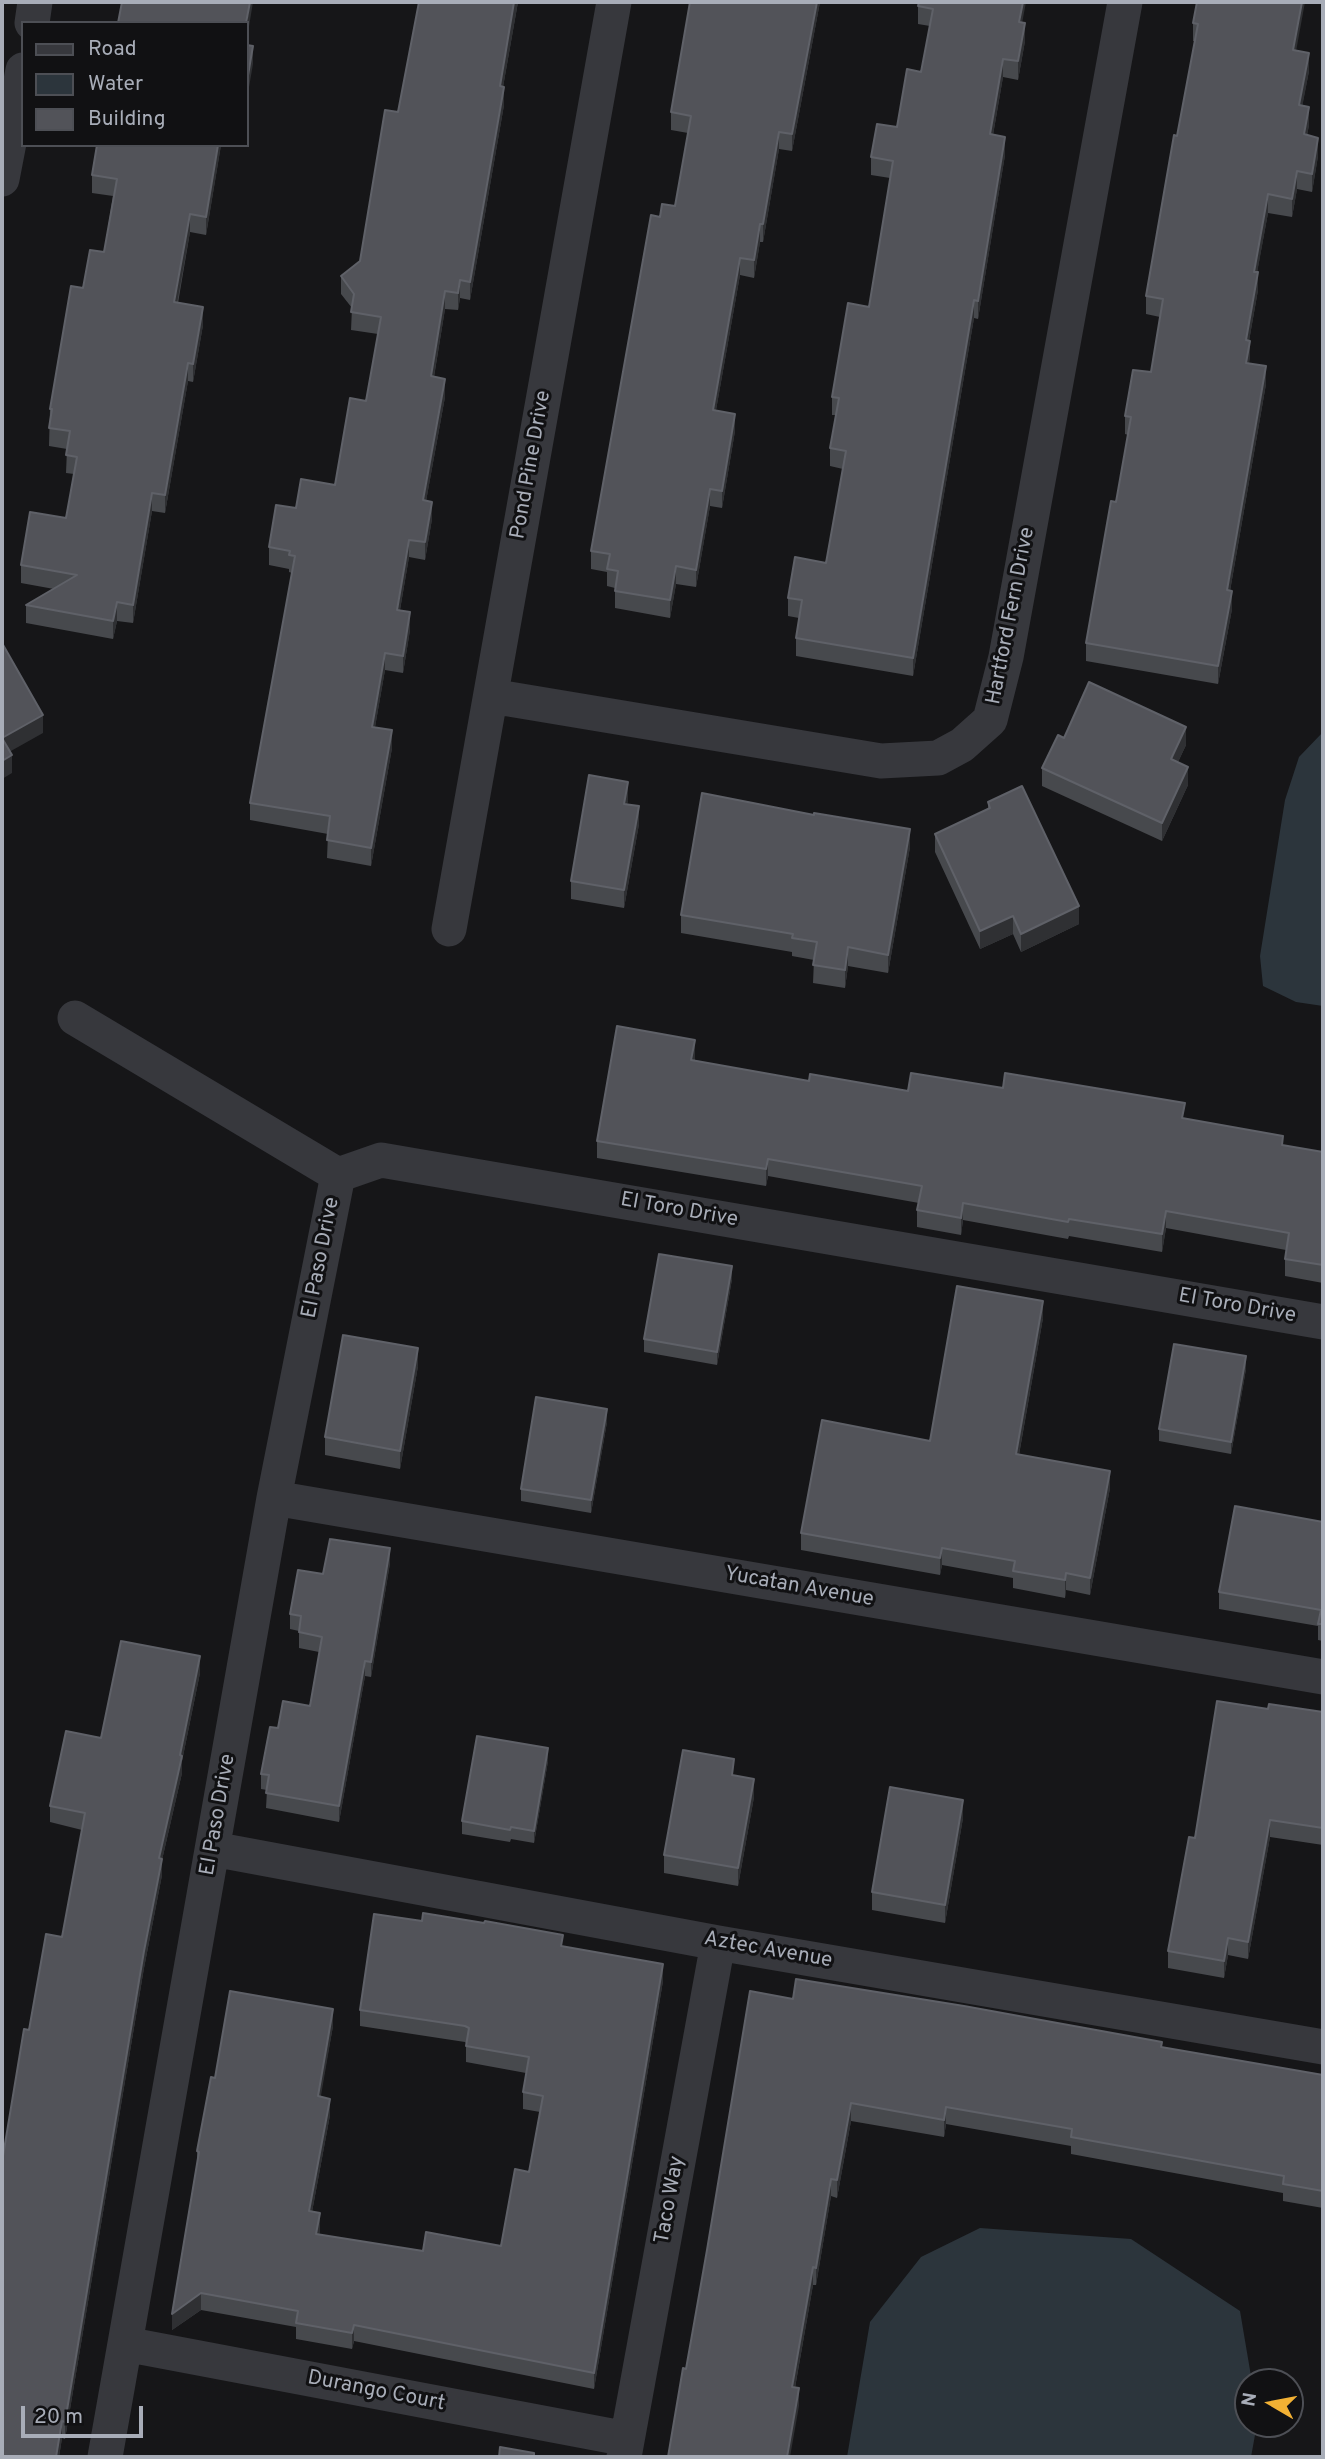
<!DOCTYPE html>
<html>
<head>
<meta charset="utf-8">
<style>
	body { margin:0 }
	#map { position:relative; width:1325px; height:2459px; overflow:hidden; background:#161618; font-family:Overpass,sans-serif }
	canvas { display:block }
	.frame { position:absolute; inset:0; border:4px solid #a8adb8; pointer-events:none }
	.legend { position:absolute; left:21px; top:21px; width:228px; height:126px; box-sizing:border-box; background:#111113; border:2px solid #4d4f55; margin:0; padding:9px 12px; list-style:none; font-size:21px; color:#a8adb8 }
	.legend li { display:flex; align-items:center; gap:14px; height:35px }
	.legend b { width:35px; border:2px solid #4d4f55 }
	.north { position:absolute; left:1234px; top:2368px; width:70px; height:70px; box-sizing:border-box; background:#111113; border:2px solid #4d4f55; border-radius:50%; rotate:280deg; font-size:19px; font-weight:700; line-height:28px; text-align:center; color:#a8adb8 }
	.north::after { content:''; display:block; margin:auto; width:24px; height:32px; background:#f2b134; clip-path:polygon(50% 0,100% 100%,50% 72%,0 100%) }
	.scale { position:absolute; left:21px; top:2406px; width:122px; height:32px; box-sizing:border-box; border:4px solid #a8adb8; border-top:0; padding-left:9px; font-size:21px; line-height:24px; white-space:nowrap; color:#a8adb8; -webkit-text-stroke:5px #111113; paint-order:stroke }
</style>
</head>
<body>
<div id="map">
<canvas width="1325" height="2459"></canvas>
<div class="frame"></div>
<ul class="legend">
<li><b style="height:9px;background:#37383d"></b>Road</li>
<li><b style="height:19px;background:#2c353c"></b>Water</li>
<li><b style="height:19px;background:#525359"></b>Building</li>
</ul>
<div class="north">N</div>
<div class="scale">20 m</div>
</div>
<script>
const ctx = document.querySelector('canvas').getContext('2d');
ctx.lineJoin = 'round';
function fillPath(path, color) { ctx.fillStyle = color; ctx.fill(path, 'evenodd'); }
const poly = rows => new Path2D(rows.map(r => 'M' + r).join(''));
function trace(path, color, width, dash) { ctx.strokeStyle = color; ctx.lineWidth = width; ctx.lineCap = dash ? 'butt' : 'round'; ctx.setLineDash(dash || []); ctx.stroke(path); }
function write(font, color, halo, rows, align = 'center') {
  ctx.font = font + ' Overpass,sans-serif'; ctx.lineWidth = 6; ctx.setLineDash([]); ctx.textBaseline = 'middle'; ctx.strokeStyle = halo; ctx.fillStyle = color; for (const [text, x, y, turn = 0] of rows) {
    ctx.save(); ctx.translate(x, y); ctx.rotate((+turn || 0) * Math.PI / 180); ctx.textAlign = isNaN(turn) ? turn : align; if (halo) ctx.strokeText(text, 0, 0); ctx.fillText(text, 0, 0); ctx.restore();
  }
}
const water = poly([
	[1323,732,1323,1006,1296,1002,1263,986,1260,956,1285,800,1299,757],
	[980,2228,1131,2239,1240,2311,1252,2382,1248,2382,1248,2424,1257,2424,1251,2457,847,2457,870,2322,921,2257]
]);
const minor = poly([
	[32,23,35,2],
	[2,179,23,70],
	[491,696,881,761,938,758,962,745,990,720,1006,657,1125,2],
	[449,929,614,2],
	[75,1018,338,1175,381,1160,1323,1322],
	[274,1498,1323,1677],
	[213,1849,718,1943,1323,2047],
	[125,2344,627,2439],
	[105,2457,274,1498,338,1175],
	[624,2457,718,1943]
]);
const wall = poly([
	[518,2,503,87,504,105,470,300,460,298,458,310,445,309,434,377,445,397,426,501,432,519,425,560,409,557,400,610,410,630,403,673,385,670,375,727,392,748,371,866,327,858,328,834,250,820,250,803,292,573,289,572,289,569,269,565,269,547,296,508,335,485,366,401,378,334,351,330,352,308,341,294,341,276,360,261,398,112],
	[690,2,820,2,792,151,779,149,763,242,760,242,754,278,740,275,716,410,735,431,722,508,710,506,696,587,676,584,670,618,615,608,615,588,607,586,607,572,591,569,591,551,660,217,675,206,688,133,671,130,671,112],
	[918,6,1022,23,1025,41,1018,80,1003,77,993,135,1005,155,978,319,974,318,913,676,796,656,796,638,799,618,788,616,788,598,826,563,843,469,830,466,830,448,836,415,832,415,832,397,869,307,890,178,871,175,871,157,897,127,921,72,930,26,918,24],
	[1193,23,1296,51,1309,71,1302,106,1309,125,1307,135,1318,156,1312,192,1297,189,1292,217,1268,213,1257,272,1258,290,1249,341,1249,363,1266,384,1230,591,1232,609,1218,684,1086,661,1086,643,1116,502,1128,435,1125,434,1125,416,1151,372,1160,317,1146,314,1146,296,1195,41,1193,41],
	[97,145,221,145,206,235,190,232,178,303,203,325,193,382,188,381,165,513,152,511,133,623,117,621,113,639,26,623,26,605,54,589,21,583,21,565,66,518,74,474,66,473,67,449,49,446,50,409,83,288,104,252,113,196,92,193,92,175],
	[1064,738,1186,745,1178,762,1188,785,1162,841,1042,786,1042,768],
	[628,800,627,804,639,824,624,908,571,899,571,881],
	[988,802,1079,924,1021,952,1013,934,980,949,935,852,935,834,988,809],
	[910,847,888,973,848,966,845,988,813,983,814,960,792,956,792,952,681,933,681,915],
	[695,1058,695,1061,809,1081,1185,1119,1283,1145,1323,1152,1323,1283,1285,1276,1285,1259,1286,1250,1166,1228,1162,1252,1069,1236,1068,1239,963,1220,961,1235,917,1227,917,1210,919,1203,768,1176,766,1186,597,1158,597,1141],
	[732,1279,717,1365,644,1352,644,1339],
	[1043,1318,1019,1455,1110,1488,1090,1595,1066,1590,1065,1598,1013,1588,1013,1578,942,1565,940,1575,801,1550,801,1533,930,1441],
	[418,1366,400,1469,325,1455,325,1437],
	[1246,1369,1231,1454,1159,1441,1159,1429],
	[607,1422,591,1513,521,1501,521,1489],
	[1323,1522,1323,1641,1318,1640,1318,1626,1219,1609,1219,1592],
	[390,1563,371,1677,365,1676,339,1822,266,1808,267,1790,261,1789,261,1774,278,1728,310,1706,319,1652,299,1648,299,1631,290,1629,290,1614,323,1574],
	[200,1673,182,1761,182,1773,162,1860,162,1875,144,1968,65,2439,62,2438,59,2457,2,2457,29,2030,62,1937,82,1830,50,1822,50,1806,101,1738],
	[1268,1709,1323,1712,1323,1845,1270,1837,1248,1959,1228,1955,1224,1978,1168,1968,1168,1951,1195,1838],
	[548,1761,534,1843,511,1839,510,1842,462,1834,462,1821],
	[734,1776,754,1797,738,1886,664,1873,664,1855],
	[963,1818,945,1923,872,1910,872,1892],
	[563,1947,663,1981,594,2389,354,2341,352,2349,296,2339,296,2327,201,2310,172,2330,197,2162,197,2151,215,2078,333,2026,320,2097,330,2115,312,2212,320,2230,319,2235,423,2251,501,2246,529,2172,540,2112,523,2109,523,2092,526,2073,466,2062,466,2043,465,2042,360,2026,360,2010],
	[793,1999,1162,2048,1323,2075,1323,2208,1283,2201,1283,2193,1071,2154,1071,2146,946,2124,944,2137,851,2121,837,2198,831,2196,816,2285,813,2285,795,2388,799,2406,686,2369]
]);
const shadedWall = poly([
	[250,2,253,2,247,39,247,23],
	[514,2,518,2,500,104,500,86],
	[817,2,820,2,792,151,792,134],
	[1023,2,1026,2,1019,40,1019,22],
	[1302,2,1305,2,1293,68,1293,50],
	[1025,23,1025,41,1018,80,1018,61],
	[253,46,253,64,247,99,247,81],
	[1309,53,1309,71,1299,124,1299,105],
	[1003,59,1003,77,990,152,990,134],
	[504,87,504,105,470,300,470,282],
	[1309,107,1309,125,1304,153,1304,134],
	[779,132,779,149,763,242,763,224],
	[1005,137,1005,155,978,319,978,301],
	[1318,138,1318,156,1312,192,1312,174],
	[218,145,221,145,206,235,206,217],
	[1297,171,1297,189,1292,217,1292,199],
	[1268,194,1268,213,1254,290,1254,272],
	[190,214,190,232,174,320,174,302],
	[760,224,760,242,754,278,754,260],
	[740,258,740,275,713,427,713,410],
	[1258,272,1258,290,1246,358,1246,340],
	[460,280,460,298,458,310,458,293],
	[445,291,445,309,431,394,431,376],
	[974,300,974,318,913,676,913,658],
	[203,307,203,325,193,382,193,364],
	[1250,341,1250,359,1246,381,1246,363],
	[188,363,188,381,165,513,165,495],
	[1266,366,1266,384,1227,608,1227,590],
	[445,379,445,397,423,518,423,500],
	[735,414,735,431,722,508,722,491],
	[710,489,710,506,696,587,696,570],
	[152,493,152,511,133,623,133,605],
	[432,502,432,519,425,560,425,542],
	[409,540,409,557,397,627,397,610],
	[676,566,676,584,670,618,670,600],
	[1232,591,1232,609,1218,684,1218,666],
	[117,602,117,621,113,639,113,621],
	[410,612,410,630,403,673,403,656],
	[385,653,385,670,372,744,372,727],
	[43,715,43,733,2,756,2,738],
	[1186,727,1186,745,1171,777,1171,759],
	[392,730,392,748,371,866,371,848],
	[12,755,12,773,2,779,2,761],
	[1188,767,1188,785,1162,841,1162,823],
	[628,782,628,800,624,822,624,804],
	[639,806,639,824,624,908,624,890],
	[910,829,910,847,888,973,888,955],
	[1079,906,1079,924,1021,952,1021,934],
	[1013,916,1013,934,980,949,980,931],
	[848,947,848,966,845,988,845,970],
	[695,1040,695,1058,691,1078,691,1060],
	[768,1159,768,1176,766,1186,766,1169],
	[963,1203,963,1220,961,1235,961,1218],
	[1166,1211,1166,1228,1162,1252,1162,1234],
	[732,1266,732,1279,717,1365,717,1352],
	[1043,1301,1043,1318,1016,1471,1016,1454],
	[418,1348,418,1366,400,1469,400,1451],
	[1246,1356,1246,1369,1231,1454,1231,1442],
	[607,1409,607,1422,591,1513,591,1500],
	[1110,1471,1110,1488,1090,1595,1090,1578],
	[390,1548,390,1563,371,1677,371,1662],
	[942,1548,942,1565,940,1575,940,1558],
	[1066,1573,1066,1590,1065,1598,1065,1580],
	[200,1656,200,1673,182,1761,182,1773,162,1860,162,1875,144,1968,65,2439,65,2422,159,1858],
	[365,1661,365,1676,339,1822,339,1806],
	[548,1748,548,1761,534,1843,534,1831],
	[754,1779,754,1797,738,1886,738,1868],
	[963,1800,963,1818,945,1923,945,1905],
	[1270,1820,1270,1837,1248,1959,1248,1942],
	[1228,1938,1228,1955,1224,1978,1224,1961],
	[663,1964,663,1981,594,2389,594,2373],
	[333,2009,333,2026,318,2113,318,2096],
	[330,2099,330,2115,309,2228,309,2211],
	[851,2103,851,2121,837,2198,837,2180],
	[946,2107,946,2124,944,2137,944,2120],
	[831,2179,831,2196,816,2285,816,2268],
	[320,2213,320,2230,316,2251,316,2234],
	[813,2267,813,2285,792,2404,792,2387],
	[201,2293,201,2310,172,2330,172,2314],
	[354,2325,354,2341,352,2349,352,2333],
	[799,2388,799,2406,790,2457,787,2457],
	[62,2421,62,2438,59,2457,56,2457]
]);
const building = poly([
	[122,2,250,2,246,23,118,23,122,2],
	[419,2,514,2,500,86,504,87,470,282,460,280,458,293,445,291,431,376,445,379,423,500,432,502,425,542,409,540,397,610,410,612,403,656,385,653,372,727,392,730,371,848,327,840,330,816,250,803,295,556,289,555,290,551,269,547,276,505,296,508,301,479,335,485,350,398,366,401,381,317,351,312,354,294,341,276,360,261,385,110,398,112,419,2],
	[690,2,817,2,792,134,779,132,763,224,760,224,754,260,740,258,713,410,735,414,722,491,710,489,696,570,676,566,670,600,615,591,618,571,607,569,610,554,591,551,651,215,660,217,662,204,675,206,691,116,671,112,690,2],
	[919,2,1023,2,1019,22,1025,23,1018,61,1003,59,990,134,1005,137,978,301,974,300,913,658,796,638,802,600,788,598,795,557,826,563,846,451,830,448,839,398,832,397,848,303,869,307,893,161,871,157,877,124,897,127,907,69,921,72,933,9,918,6,919,2],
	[1197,2,1302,2,1293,50,1309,53,1299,105,1309,107,1304,134,1318,138,1312,174,1297,171,1292,199,1268,194,1254,272,1258,272,1246,340,1250,341,1246,363,1266,366,1227,590,1232,591,1218,666,1086,643,1111,501,1116,502,1131,417,1125,416,1133,370,1151,372,1163,299,1146,296,1174,135,1177,136,1198,24,1193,23,1197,2],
	[247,45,253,46,247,81,247,45],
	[97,145,218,145,206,217,190,214,174,302,203,307,193,364,188,363,165,495,152,493,133,605,117,602,113,621,26,605,77,575,21,565,30,512,66,518,77,457,66,455,70,431,49,428,52,409,50,409,71,286,83,288,90,250,104,252,117,179,92,175,97,145],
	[2,643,43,715,2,738,12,755,2,761,2,643],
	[1089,682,1186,727,1171,759,1188,767,1162,823,1042,768,1058,735,1064,738,1089,682],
	[589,775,628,782,624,804,639,806,624,890,571,881,589,775],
	[1022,786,1079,906,1021,934,1013,916,980,931,935,834,990,808,988,802,1022,786],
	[702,793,814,815,814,813,910,829,888,955,848,947,845,970,813,965,817,942,792,938,793,934,681,915,702,793],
	[617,1026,695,1040,691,1060,809,1081,810,1074,908,1091,911,1073,1003,1088,1005,1073,1185,1103,1182,1118,1283,1136,1282,1145,1323,1152,1323,1265,1285,1259,1289,1233,1166,1211,1162,1234,1069,1219,1068,1222,963,1203,961,1218,917,1210,922,1186,768,1159,766,1169,597,1141,617,1026],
	[659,1254,732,1266,717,1352,644,1339,659,1254],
	[957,1286,1043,1301,1016,1454,1110,1471,1090,1578,1066,1573,1065,1580,1013,1571,1015,1561,942,1548,940,1558,801,1533,822,1420,930,1441,957,1286],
	[343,1335,418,1348,400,1451,325,1437,343,1335],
	[1174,1344,1246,1356,1231,1442,1159,1429,1174,1344],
	[536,1397,607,1409,591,1500,521,1489,536,1397],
	[1235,1506,1323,1522,1323,1624,1318,1624,1321,1610,1219,1592,1235,1506],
	[330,1539,390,1548,371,1662,365,1661,339,1806,266,1793,269,1775,261,1774,270,1727,278,1728,283,1701,310,1706,322,1637,299,1632,301,1616,290,1614,298,1570,323,1574,330,1539],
	[121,1641,200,1656,180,1755,182,1756,159,1858,162,1859,144,1951,65,2422,62,2421,56,2457,2,2457,2,2162,24,2029,29,2030,46,1934,62,1937,85,1813,50,1806,66,1731,101,1738,121,1641],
	[1217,1701,1268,1709,1269,1704,1323,1712,1323,1828,1270,1820,1248,1942,1228,1938,1224,1961,1168,1951,1189,1837,1195,1838,1217,1701],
	[477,1736,548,1748,534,1831,511,1827,510,1830,462,1821,477,1736],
	[683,1750,734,1759,732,1775,754,1779,738,1868,664,1855,683,1750],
	[890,1787,963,1800,945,1905,872,1892,890,1787],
	[423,1913,484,1923,485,1921,563,1935,561,1946,663,1964,594,2373,354,2325,352,2333,296,2323,298,2311,201,2293,172,2314,199,2152,197,2151,211,2077,215,2078,230,1991,333,2009,318,2096,330,2099,309,2211,320,2213,316,2234,423,2251,426,2232,501,2246,515,2169,529,2172,543,2096,523,2092,529,2057,466,2046,469,2028,465,2026,360,2010,374,1914,422,1921,423,1913],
	[796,1979,964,2006,1162,2042,1161,2047,1323,2075,1323,2191,1283,2184,1284,2176,1071,2137,1072,2129,946,2107,944,2120,851,2103,837,2180,831,2179,816,2268,813,2267,792,2387,799,2388,787,2457,668,2457,683,2368,686,2369,707,2250,750,1991,793,1999,796,1979],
	[500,2447,534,2453,534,2457,499,2457,500,2447]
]);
const streetNames = [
	["Pond Pine Drive",532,465,-80],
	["Hartford Fern Drive",1012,616,-79],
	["El Toro Drive",679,1211,10],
	["El Paso Drive",322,1258,-79],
	["El Toro Drive",1237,1307,10],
	["Yucatan Avenue",799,1588,10],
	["El Paso Drive",219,1815,-80],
	["Aztec Avenue",768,1951,10],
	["Taco Way",671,2200,-80],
	["Durango Court",376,2392,11]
];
fillPath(water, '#2c353c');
trace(minor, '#37383d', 35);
fillPath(wall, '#47494d');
fillPath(shadedWall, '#2f3033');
fillPath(building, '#525359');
trace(building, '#5f6168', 2);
write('21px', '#a8adb8', '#111113', streetNames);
</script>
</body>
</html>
